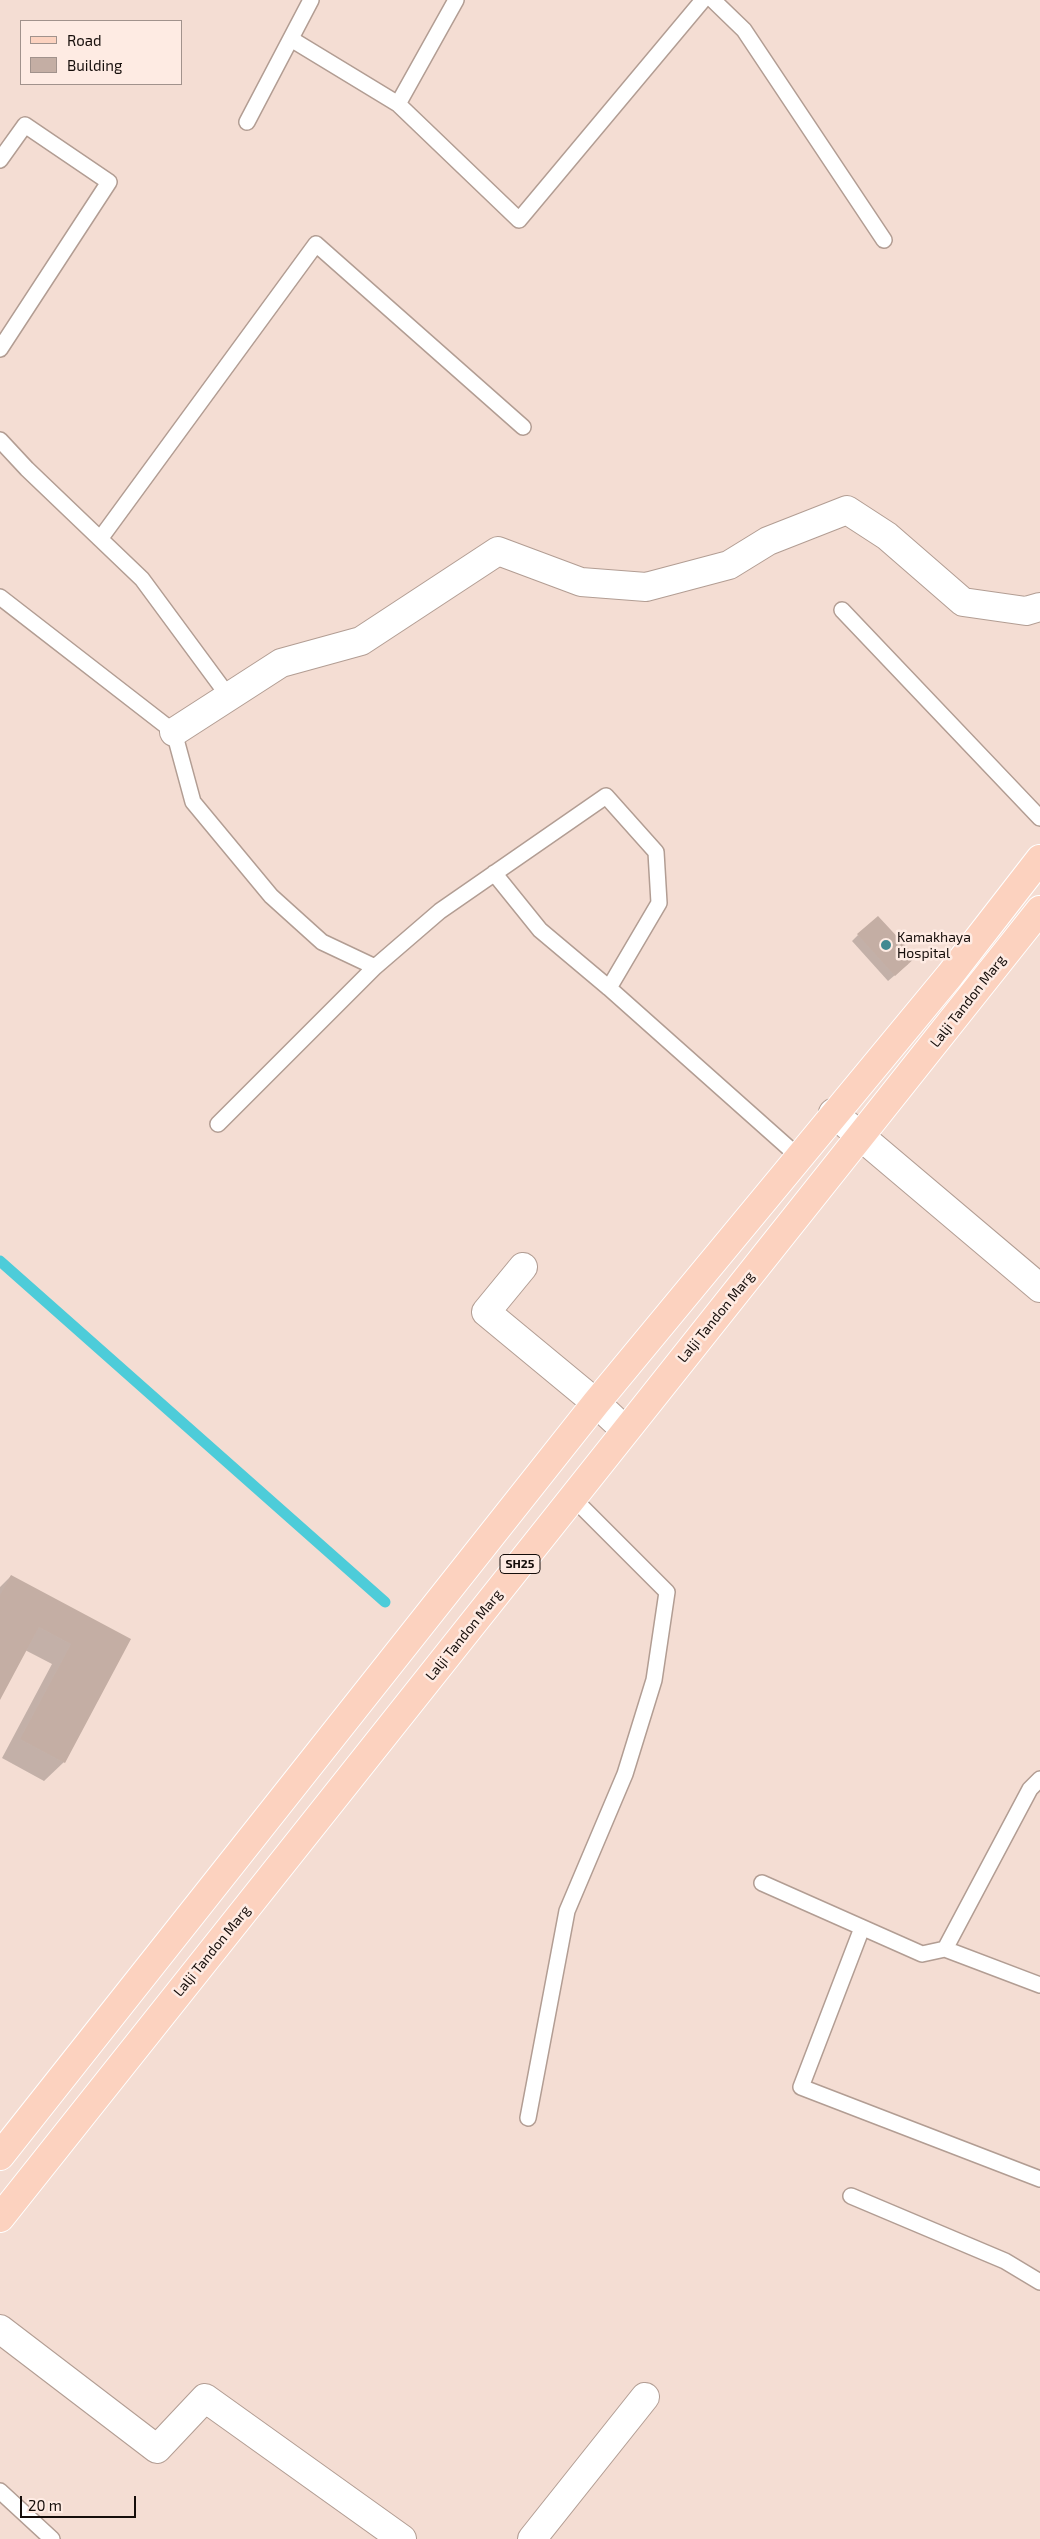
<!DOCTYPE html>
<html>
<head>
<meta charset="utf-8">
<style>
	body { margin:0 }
	#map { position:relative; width:1040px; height:2539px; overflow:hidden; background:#f4ddd3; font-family:"Exo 2",sans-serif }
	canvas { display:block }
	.legend { position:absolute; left:20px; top:20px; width:162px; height:65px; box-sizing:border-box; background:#feebe3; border:1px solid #a1928c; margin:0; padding:6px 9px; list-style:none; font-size:15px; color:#150d0a }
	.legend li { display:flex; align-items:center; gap:10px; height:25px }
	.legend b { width:25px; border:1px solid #a1928c }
	.scale { position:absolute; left:20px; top:2496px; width:116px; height:22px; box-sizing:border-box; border:2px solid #150d0a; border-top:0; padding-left:6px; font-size:15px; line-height:18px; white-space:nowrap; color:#150d0a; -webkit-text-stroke:4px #feebe3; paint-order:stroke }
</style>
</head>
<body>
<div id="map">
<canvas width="1040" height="2539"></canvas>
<ul class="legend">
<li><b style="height:6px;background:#fcd2bf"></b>Road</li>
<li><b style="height:14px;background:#c4aea4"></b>Building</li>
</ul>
<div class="scale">20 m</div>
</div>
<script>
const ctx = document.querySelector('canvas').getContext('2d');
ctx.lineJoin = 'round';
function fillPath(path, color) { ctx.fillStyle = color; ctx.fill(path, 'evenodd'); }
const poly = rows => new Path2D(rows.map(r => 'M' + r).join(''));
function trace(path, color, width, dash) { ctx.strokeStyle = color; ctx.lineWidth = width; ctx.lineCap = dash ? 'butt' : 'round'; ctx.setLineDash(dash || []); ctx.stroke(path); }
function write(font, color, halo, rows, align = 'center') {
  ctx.font = font + ' "Exo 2",sans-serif'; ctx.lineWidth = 5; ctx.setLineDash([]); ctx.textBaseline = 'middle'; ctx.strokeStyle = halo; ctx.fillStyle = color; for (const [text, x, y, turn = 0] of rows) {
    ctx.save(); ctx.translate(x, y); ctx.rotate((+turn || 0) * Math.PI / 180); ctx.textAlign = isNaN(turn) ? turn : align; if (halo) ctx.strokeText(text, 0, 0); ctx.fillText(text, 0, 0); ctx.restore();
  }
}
const shadow = poly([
	[858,935,908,964,888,981,852,941],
	[11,1576,129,1640,64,1762,44,1781,2,1758,52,1664,25,1650,0,1697,0,1587]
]);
const stream = poly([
	[0,1261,385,1602]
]);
const building = poly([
	[878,916,916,957,895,976,857,934],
	[11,1575,131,1639,65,1763,20,1739,71,1644,39,1627,0,1700,0,1595]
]);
const service = poly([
	[713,0,744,30,884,240],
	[291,39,398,104,519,220,703,0],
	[398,104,456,0],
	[247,122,311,0],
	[0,160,25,125,109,182,0,349],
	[0,440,27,469,142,579,229,697],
	[100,539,316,244,523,427],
	[0,597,174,732,193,802,271,896,322,942,375,967,440,911,606,796,656,852,659,903,609,988],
	[842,610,1040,818],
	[494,873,540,930,609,988,800,1158],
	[218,1124,375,967],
	[1040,1779,1030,1789,945,1949,1040,1985],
	[762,1883,922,1954,945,1949],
	[862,1928,801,2087,1040,2179],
	[528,2118,567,1911,625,1774,654,1680,667,1592,573,1498],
	[851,2196,1005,2261,1040,2282],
	[0,2491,52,2539]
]);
const minor = poly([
	[174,732,281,663,361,641,498,551,581,582,646,587,729,565,768,541,847,510,887,536,963,602,1026,611,1040,607],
	[523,1267,486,1312,596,1403,625,1430],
	[0,2329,157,2449,205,2398,402,2539],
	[532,2539,645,2397]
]);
const tertiary = poly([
	[833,1113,1040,1288]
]);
const primary = poly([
	[0,2156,596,1403,950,975,1040,859],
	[0,2218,1040,910]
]);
const markers = [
	[886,945,6,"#428991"]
];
const shields = [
	[520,1564,40]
];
const shieldNames = [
	["SH25",520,1564]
];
const poiNames = [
	["Kamakhaya",897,937],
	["Hospital",897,953]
];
const streetNames = [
	["Lalji Tandon Marg",968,1001,-52],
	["Lalji Tandon Marg",716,1317,-51],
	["Lalji Tandon Marg",464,1635,-51],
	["Lalji Tandon Marg",212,1951,-51]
];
fillPath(shadow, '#0003');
trace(stream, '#4dccd9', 11);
fillPath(building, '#c4aea4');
trace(service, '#b29d93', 18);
trace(minor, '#b29d93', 30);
trace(tertiary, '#b29d93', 30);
trace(primary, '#fff', 30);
trace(service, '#fff', 15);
trace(minor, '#fff', 28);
trace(tertiary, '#fff', 28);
trace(primary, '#fcd2bf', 28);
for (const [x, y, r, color] of markers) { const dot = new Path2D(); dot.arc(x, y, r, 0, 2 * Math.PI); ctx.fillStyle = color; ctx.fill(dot); trace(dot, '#feebe3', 2); }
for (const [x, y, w] of shields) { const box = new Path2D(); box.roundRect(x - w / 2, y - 9.5, w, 19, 4); ctx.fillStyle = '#feebe3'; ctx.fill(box); trace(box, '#150d0a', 1); }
write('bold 12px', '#150d0a', null, shieldNames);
write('14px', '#150d0a', '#feebe3', poiNames, 'left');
write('14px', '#150d0a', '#feebe3', streetNames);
</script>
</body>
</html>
